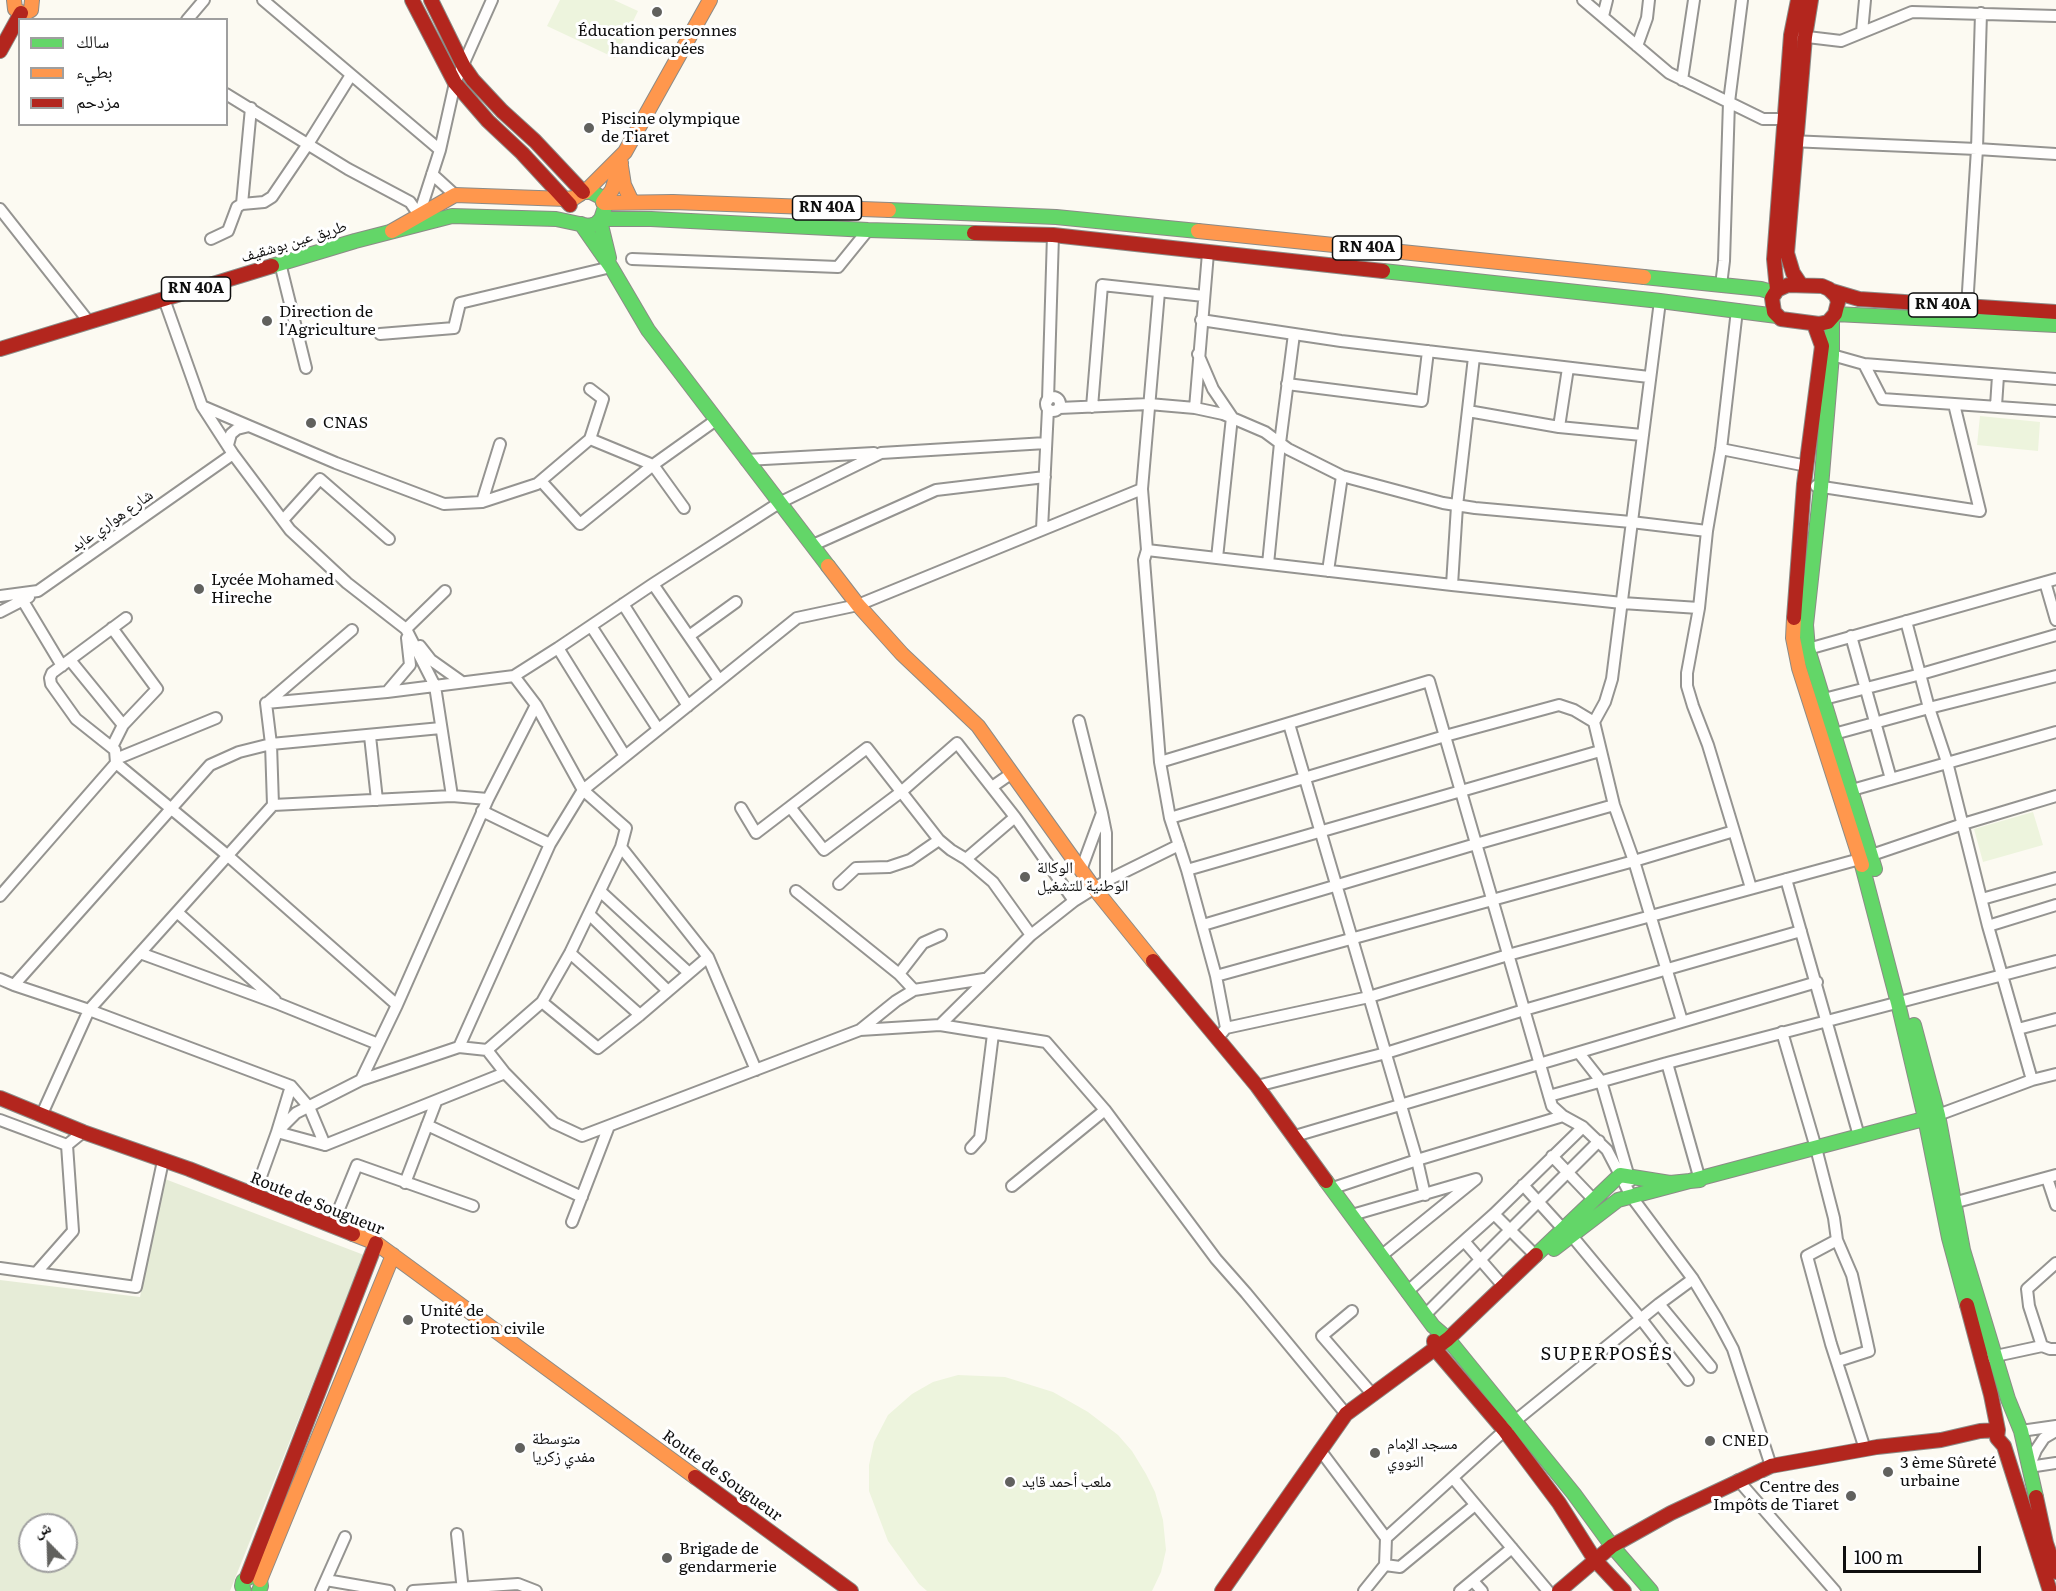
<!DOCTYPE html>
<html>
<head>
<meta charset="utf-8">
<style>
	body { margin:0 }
	#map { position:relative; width:2056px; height:1591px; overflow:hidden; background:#fcfaf2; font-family:Literata,"Noto Naskh Arabic",serif }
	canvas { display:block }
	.legend { position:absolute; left:18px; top:18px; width:210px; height:108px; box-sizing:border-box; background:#fff; border:2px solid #9f9f9f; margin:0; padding:8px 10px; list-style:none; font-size:18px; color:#0e0e0e }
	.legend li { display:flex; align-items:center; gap:12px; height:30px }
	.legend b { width:30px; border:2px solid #9f9f9f }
	.north { position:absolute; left:18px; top:1513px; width:60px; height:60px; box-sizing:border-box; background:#fff; border:2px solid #9f9f9f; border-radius:50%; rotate:337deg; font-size:16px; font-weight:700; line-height:24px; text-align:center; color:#0e0e0e }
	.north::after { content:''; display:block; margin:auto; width:21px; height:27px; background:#61615e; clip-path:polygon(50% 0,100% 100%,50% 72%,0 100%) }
	.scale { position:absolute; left:1843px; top:1546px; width:138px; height:27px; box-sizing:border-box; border:3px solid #0e0e0e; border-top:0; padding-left:8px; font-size:18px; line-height:21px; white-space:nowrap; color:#0e0e0e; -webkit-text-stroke:4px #fff; paint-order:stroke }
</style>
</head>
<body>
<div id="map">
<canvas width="2056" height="1591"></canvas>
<ul class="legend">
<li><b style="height:8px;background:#63d668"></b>سالك</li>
<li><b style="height:8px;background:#ff974d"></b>بطيء</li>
<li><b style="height:8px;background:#b3261e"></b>مزدحم</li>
</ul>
<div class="north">ش</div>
<div class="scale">100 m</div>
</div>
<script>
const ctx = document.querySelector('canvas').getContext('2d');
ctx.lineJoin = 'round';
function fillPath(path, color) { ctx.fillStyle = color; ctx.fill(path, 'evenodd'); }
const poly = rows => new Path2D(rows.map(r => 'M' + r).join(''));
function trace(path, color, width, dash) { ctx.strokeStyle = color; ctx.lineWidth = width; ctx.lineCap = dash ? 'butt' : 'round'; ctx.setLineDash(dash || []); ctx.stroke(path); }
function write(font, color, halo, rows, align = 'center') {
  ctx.font = font + ' Literata,"Noto Naskh Arabic",serif'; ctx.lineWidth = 6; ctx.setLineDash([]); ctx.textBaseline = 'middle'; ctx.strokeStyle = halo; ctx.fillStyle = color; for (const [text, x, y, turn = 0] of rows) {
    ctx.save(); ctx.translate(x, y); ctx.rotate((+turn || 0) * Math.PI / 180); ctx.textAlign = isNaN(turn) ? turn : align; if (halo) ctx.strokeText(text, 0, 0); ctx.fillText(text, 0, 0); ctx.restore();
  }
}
const cemetery = poly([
	[165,1179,364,1255,230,1591,0,1591,0,1280,140,1297],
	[30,1525,66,1525,66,1561,30,1561]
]);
const pitch = poly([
	[560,0,614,0,638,11,615,58,547,26],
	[1980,416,2040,422,2038,451,1977,445],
	[2033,812,2043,845,1983,862,1974,829],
	[958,1375,1005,1377,1053,1392,1088,1412,1118,1435,1132,1451,1146,1474,1155,1492,1163,1520,1166,1550,1161,1572,1152,1591,927,1591,919,1584,888,1541,869,1491,869,1465,874,1442,888,1415,912,1394,933,1382]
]);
const street = poly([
	[263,0,440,150],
	[1583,0,1669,73,1763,119,1785,119],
	[1603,16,1607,0],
	[187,20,204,0],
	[1862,32,1865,0],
	[1799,36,1841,41,1912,12,2056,16],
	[1637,46,1647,18,1649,0],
	[1682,80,1694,0],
	[226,94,348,169,410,202,419,215],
	[1790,141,1977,149,2056,154],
	[432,174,455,195],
	[242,204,251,108],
	[0,209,89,322],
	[419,215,440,150,455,83,492,0],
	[211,239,228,231,237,207,242,204,264,202,272,197,308,144,351,75],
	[632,259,838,267,868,230],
	[280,263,306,368],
	[1721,285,1724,261,1729,102,1742,0],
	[1159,292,1142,489,1147,550,1144,560,1160,762,1170,818,1187,870,1216,976,1226,1028,1222,1033],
	[164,299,202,406,233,454,290,530,347,583,406,629,435,686,452,796],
	[1967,307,1977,149,1981,13],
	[1201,320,1341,341,1649,377],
	[380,334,454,328,460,303,611,267],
	[1198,354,1213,389,1232,417,1217,558],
	[1832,355,1864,364,1882,399,2056,411],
	[1864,364,2056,379],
	[1287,384,1422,401,1428,351],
	'1046 404a7 7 0 1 1 14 0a7 7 0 1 1-14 0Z',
	[1048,400,1053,235],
	[202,406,336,463,444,504,482,502,537,484,590,439,603,399,590,389],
	[1996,406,1998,376],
	[1092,407,1102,285,1204,296],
	[1059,408,1149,404,1195,408,1223,414,1265,432,1288,449,1342,476,1443,503,1475,508,1631,522,1707,531],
	[1195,408,1208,253],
	[1468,411,1559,427,1642,435],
	[1559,427,1568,368],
	[590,439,653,465,716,420],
	[228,445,231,434,237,429,249,426],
	[1721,449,1807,466],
	[746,460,874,453],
	[541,481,580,524,653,465,684,508],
	[1816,486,1980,511,1954,404],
	[482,502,500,444],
	[283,520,320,479,389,539],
	[1042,529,1048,409],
	[813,545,936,490,1045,477],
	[1147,550,1452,585,1622,603,1699,608],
	[1268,564,1280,443,1294,334],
	[1328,571,1342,476],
	[2045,582,2056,620],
	[653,584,719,680],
	[1452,585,1457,506,1474,357],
	[0,596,38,591,233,454],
	[23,601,62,666],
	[623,604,688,706],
	[0,612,29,597],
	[1906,621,1929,708,1947,762,1988,926,2032,1080],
	[591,626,658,729],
	[406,629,445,591],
	[689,636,736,602],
	[1851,636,1891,779],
	[420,646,431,660,462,682],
	[558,648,625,756],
	[1808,649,2056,579],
	[70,660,123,725],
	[514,676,536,705,583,790,626,828,621,847,708,957,756,1070],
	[387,692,410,665,407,638],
	[1824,699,1921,674,2056,635],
	[266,703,387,692,514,676,558,648,653,584,779,503,881,453,1046,443],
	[267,703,352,630],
	[1079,721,1102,813,1106,833,1106,881],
	[1594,722,1605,702,1612,679,1660,301],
	[1289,724,1417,1160,1425,1195],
	[1834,734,1929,708,2056,676],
	[370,736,377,800],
	[112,747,123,725,157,689,112,628],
	[116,759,216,718],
	[1160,762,1429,681,1552,1106,1563,1116,1583,1127,1494,1214,1407,1292],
	[116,763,115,750,76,719,51,684,50,678,52,673,126,618],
	[992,787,1012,773],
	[1852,790,2056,732],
	[273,805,452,796,488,799],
	[790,807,824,850,901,792,957,743,1015,817,1074,901],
	[741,808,756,833,867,748,939,840,951,850,966,859,993,882,1031,935],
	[482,811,550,844],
	[1170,818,1445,736,1559,705,1574,710,1594,722,1614,805,1634,861,1682,1021],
	[1734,831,1708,745,1693,706,1687,686,1687,673,1699,608,1707,531,1721,449,1737,310],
	[966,859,1015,817],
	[1081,870,1102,813],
	[1187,870,1600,751],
	[1786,879,1859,1136],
	[839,884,856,868,889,867,910,860,939,840],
	[600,891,689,973],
	[796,891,899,974,914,990],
	[0,896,116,763,227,855,397,1005],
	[1982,899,2056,878],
	[177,912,275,1000],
	[589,914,668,991],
	[1203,925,1476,844,1614,805],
	[1988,926,2056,905],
	[140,953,279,1004,378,1044],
	[570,953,640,1015],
	[899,974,923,943,941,935],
	[1216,976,1634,861,1734,831,1751,888],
	[0,979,14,985,89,1010,291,1086,309,1107,325,1145],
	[14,985,210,765,239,752,271,744,441,728],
	[542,1002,598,1048,640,1015,708,957],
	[940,1025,1031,935,1074,901,1106,881,1179,845],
	[1226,1028,1369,997,1508,955,1860,859,1963,824,2056,796],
	[2018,1029,2056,1019],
	[860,1030,896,1001,914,990,984,979],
	[1782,1032,1816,1148,1834,1218,1837,1240,1852,1275,1866,1337,1869,1351,1838,1361],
	[459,1047,550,844,583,790,797,618,858,605,1142,489],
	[487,1050,542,1002,570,953,621,847],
	[1579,1053,1601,1081,1630,1181],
	[1667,1063,1700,1180],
	[361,1080,397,1005,488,799,536,705],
	[291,1086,277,1132,325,1145,505,1073],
	[1257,1086,1386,1053,1524,1010,1801,931],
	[1549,1096,1667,1063,2056,961],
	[42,1114,89,1010,273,805,271,744,266,703],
	[1938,1115,2032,1080,2056,1074],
	[0,1120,67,1145,83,1132],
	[427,1125,582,1197],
	[1583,1127,1607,1150,1631,1196,1693,1279,1716,1317,1733,1349,1771,1466],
	[1295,1136,1817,982],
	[971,1148,980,1138,993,1034],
	[1552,1156,1593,1199],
	[2047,1178,2056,1205],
	[405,1183,436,1102],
	[1523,1185,1563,1229],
	[1012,1186,1105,1110],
	[1333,1188,1417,1160,1563,1116],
	[254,1196,277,1132,296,1113,361,1080,459,1047,487,1050,505,1073,554,1123,582,1136,860,1030,940,1025,1046,1042,1105,1110,1216,1259,1246,1293,1346,1414],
	[1953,1203,2056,1175],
	[1494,1214,1536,1256],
	[1352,1215,1476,1179,1381,1256],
	[572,1222,609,1126],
	[332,1226,357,1165,473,1206],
	[1572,1236,1641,1319,1688,1380],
	[1837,1240,1807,1256,1831,1344,1865,1449],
	[1464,1241,1504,1287],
	[0,1268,136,1287,163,1161],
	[36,1273,73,1231,67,1145],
	[1659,1304,1711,1367],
	[1352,1311,1322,1336,1373,1395],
	[1425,1315,1599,1141],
	[2042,1346,2029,1306,2027,1289,2056,1263],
	[1991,1357,2042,1346,2050,1349,2056,1349],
	[2021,1431,2056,1426],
	[2056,1431,2044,1438,2036,1450,2029,1467,2056,1463],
	[1320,1450,1386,1538],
	[1453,1478,1548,1591],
	[1738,1480,1835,1591],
	[457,1534,463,1591],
	[1385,1565,1400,1567,1475,1505],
	[326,1580,389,1591],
	[1473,1581,1482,1591],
	[321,1591,345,1537],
	[413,1591,518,1584,536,1591],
	[1364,1591,1385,1565,1386,1538,1515,1421,1659,1304,1693,1279],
	[1460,1591,1512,1548]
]);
const fast = poly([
	[889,210,1056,217,1198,231],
	[601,219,651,219,868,230,974,233],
	[600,221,609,258],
	[581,224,611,267,648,330,828,566],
	[272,266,355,241,452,216,556,219,589,226,596,224,601,219,605,207,601,197,591,192,583,192,580,194],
	[1383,271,1660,301,1777,316],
	[1644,277,1761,289,1775,293],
	[1835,314,2056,325],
	[1832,318,1832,355,1821,487,1806,625,1808,649,1875,869],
	[1862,865,1898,1003,1925,1118,1949,1238,1967,1305],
	[1914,1025,1938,1115,1963,1250,2008,1399,2021,1431,2036,1497],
	[1326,1181,1433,1326,1448,1339,1574,1494,1612,1546,1651,1591],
	[1554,1249,1618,1200,1935,1116],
	[1536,1255,1620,1175,1670,1183,1700,1180],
	[244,1591,242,1586,243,1581,253,1575,260,1580,261,1586,259,1591]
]);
const slow = poly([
	[14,0,15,9,24,14,31,10,32,0],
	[621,166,624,185,632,202],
	[585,192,625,152,710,0],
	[603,202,612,190,621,163],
	[604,203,673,202,889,210],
	[392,231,455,195,566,199,574,198,580,194],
	[1198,231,1644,277],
	[828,566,858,605,902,654,978,726,1094,888,1153,961],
	[1794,618,1793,638,1799,668,1862,865],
	[353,1234,376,1243,695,1477],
	[260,1580,393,1255]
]);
const jam = poly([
	[412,0,455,83,488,121,522,153,570,205],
	[431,0,464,67,473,80,502,111,535,141,583,192],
	[0,51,21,13],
	[974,233,1053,235,1383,271],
	[1788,285,1822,286,1829,289,1836,296,1838,302,1835,314,1828,322,1819,324,1781,319,1774,312,1772,298,1777,290,1788,285],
	[1801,285,1793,273,1787,253,1805,37,1811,0],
	[1777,290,1774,259,1791,35,1798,0],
	[1832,291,1859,299,2056,312],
	[0,349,272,266],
	[1794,618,1804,484,1822,346,1814,324],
	[1153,961,1257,1086,1326,1181],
	[0,1098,83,1132,189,1169,353,1234],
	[1967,1305,1991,1395,1998,1430,1997,1438,2004,1446,2050,1591],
	[1434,1341,1435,1349,1505,1431,1559,1503,1595,1560,1624,1591],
	[695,1477,851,1591],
	[2036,1497,2046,1543,2056,1572],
	[247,1577,376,1243],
	[1222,1591,1346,1414,1448,1339,1536,1255],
	[1559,1591,1612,1546,1671,1513,1771,1466,1877,1447,1941,1440,1980,1431,1998,1430]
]);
const markers = [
	[657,12,6,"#61615e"],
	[589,128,6,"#61615e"],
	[267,321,6,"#61615e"],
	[311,423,6,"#61615e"],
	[199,589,6,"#61615e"],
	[1025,877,6,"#61615e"],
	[408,1320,6,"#61615e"],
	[1710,1441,6,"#61615e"],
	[520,1448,6,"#61615e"],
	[1375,1453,6,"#61615e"],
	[1888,1472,6,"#61615e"],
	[1010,1482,6,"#61615e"],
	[1851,1496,6,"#61615e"],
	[667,1558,6,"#61615e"]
];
const shields = [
	[827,208,69],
	[1367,248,69],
	[196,289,69],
	[1943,305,69]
];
const shieldNames = [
	["RN 40A",827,208],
	["RN 40A",1367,248],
	["RN 40A",196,289],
	["RN 40A",1943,305]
];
const poiNames = [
	["Éducation personnes",657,31,"center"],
	["handicapées",657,49,"center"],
	["Piscine olympique",601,119],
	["de Tiaret",601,137],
	["Direction de",279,312],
	["l'Agriculture",279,330],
	["CNAS",323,423],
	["Lycée Mohamed",211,580],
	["Hireche",211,598],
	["الوكالة",1037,868],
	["الوطنية للتشغيل",1037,886],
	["Unité de",420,1311],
	["Protection civile",420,1329],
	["متوسطة",532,1439],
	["مفدي زكريا",532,1457],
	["CNED",1722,1441],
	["مسجد الإمام",1387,1444],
	["النووي",1387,1462],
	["3 ème Sûreté",1900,1463],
	["urbaine",1900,1481],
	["ملعب أحمد قايد",1022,1482],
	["Centre des",1839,1487,"right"],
	["Impôts de Tiaret",1839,1505,"right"],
	["Brigade de",679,1549],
	["gendarmerie",679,1567]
];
const streetNames = [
	["طريق عين بوشقيف",294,242,-17],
	["شارع هواري عابد",112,521,-35],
	["Route de Sougueur",317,1204,22],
	["Route de Sougueur",722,1476,36]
];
const neighbourhoodNames = [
	["SUPERPOSÉS",1607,1355]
];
fillPath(cemetery, '#e6ecd7');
fillPath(pitch, '#edf4dd');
trace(street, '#959491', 14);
trace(fast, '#8c8b87', 16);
trace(slow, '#8c8b87', 16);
trace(jam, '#8c8b87', 16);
trace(street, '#fffefd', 10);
trace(fast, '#63d668', 14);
trace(slow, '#ff974d', 14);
trace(jam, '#b3261e', 14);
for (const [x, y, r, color] of markers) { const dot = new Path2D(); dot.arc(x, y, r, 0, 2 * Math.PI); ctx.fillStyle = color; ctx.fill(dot); trace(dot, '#fff', 2); }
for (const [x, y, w] of shields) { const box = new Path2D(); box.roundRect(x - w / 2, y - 12, w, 24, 4.5); ctx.fillStyle = '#fff'; ctx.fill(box); trace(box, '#0e0e0e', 1.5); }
write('bold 15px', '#0e0e0e', null, shieldNames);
write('16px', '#0e0e0e', '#fff', poiNames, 'left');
write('16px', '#0e0e0e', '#fff', streetNames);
ctx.letterSpacing = '1.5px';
write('18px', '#0e0e0e', '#fff', neighbourhoodNames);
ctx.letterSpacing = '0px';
</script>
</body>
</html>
